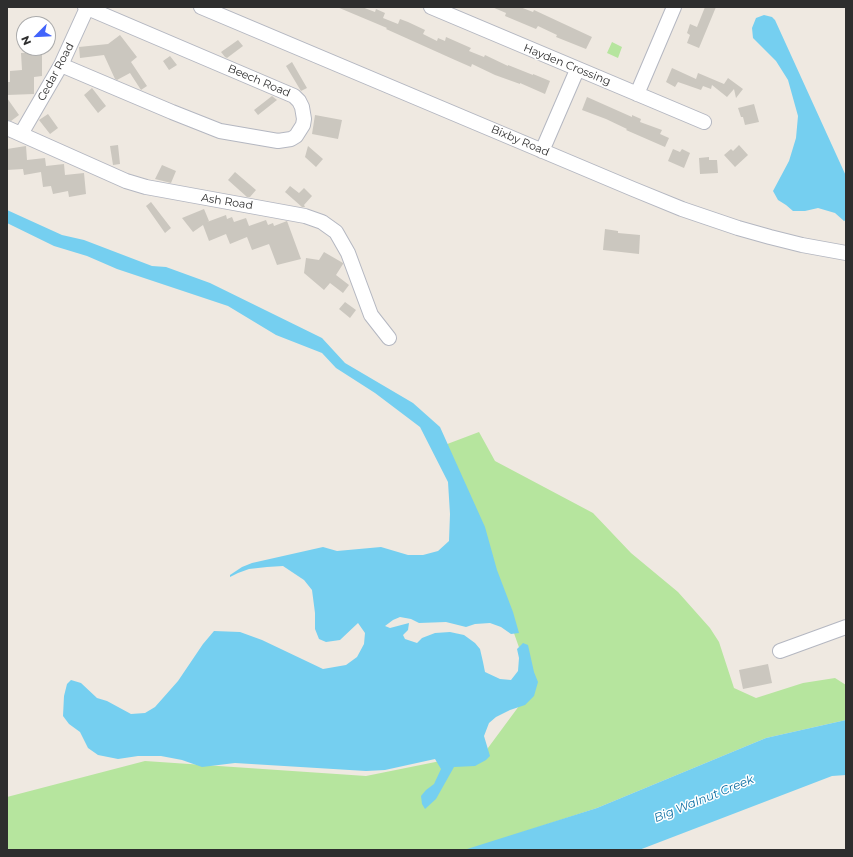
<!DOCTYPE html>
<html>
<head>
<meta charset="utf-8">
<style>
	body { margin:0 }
	#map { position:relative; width:853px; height:857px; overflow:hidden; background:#efe9e1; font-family:Montserrat,sans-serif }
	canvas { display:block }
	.frame { position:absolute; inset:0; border:8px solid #2e2e2e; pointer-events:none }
	.north { position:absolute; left:16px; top:16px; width:40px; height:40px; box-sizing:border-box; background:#fff; border:1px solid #ababab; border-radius:50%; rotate:246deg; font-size:11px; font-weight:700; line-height:16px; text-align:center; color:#2e2e2e }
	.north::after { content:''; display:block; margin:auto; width:14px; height:18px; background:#4264fb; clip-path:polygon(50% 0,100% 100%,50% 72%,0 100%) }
</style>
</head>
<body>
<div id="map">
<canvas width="853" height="857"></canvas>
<div class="frame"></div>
<div class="north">N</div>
</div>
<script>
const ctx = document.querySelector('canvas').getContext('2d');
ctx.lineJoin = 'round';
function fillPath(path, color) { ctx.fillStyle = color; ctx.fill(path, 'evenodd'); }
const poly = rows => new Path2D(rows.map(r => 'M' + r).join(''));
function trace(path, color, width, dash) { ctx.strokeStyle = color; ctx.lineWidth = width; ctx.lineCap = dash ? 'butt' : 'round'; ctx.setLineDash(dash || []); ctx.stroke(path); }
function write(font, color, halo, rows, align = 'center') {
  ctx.font = font + ' Montserrat,sans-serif'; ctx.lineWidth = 3; ctx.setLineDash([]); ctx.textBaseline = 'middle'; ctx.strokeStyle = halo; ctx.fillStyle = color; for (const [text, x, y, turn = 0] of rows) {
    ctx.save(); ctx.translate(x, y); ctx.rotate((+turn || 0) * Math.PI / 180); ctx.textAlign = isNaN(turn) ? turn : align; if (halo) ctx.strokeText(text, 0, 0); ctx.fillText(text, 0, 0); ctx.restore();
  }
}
const green = poly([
	[612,42,622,47,618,58,607,53],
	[479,432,495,461,593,513,631,553,678,592,710,628,719,642,734,688,756,698,803,683,835,678,846,685,846,720,766,738,597,808,468,850,7,850,7,797,145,761,366,776,485,752,533,687,474,520,442,446]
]);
const water = poly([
	[764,15,772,17,775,20,846,176,846,220,844,221,835,213,818,208,805,211,793,211,786,205,778,200,773,191,789,161,796,138,798,116,788,80,776,61,753,38,752,28,756,18],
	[7,210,62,235,84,240,152,266,166,267,210,283,322,338,345,363,413,403,440,427,485,527,497,570,513,612,519,633,511,634,501,627,490,623,475,624,466,627,446,622,419,623,411,619,400,617,393,620,385,626,390,628,409,623,408,630,403,635,405,639,417,643,422,638,435,633,450,632,464,635,475,643,480,649,483,662,485,672,500,679,511,680,518,671,519,658,517,649,523,643,528,645,534,672,538,682,534,696,525,705,510,710,496,717,489,723,484,736,490,756,486,760,475,766,454,767,436,799,425,809,422,804,421,796,426,790,434,784,441,769,435,759,385,770,366,771,235,763,202,767,182,760,161,756,138,756,118,759,98,755,88,748,80,732,69,724,63,716,64,696,67,684,71,680,81,683,97,698,107,701,131,714,145,713,155,707,178,681,203,644,214,631,240,632,262,640,323,669,346,665,357,657,364,644,365,633,358,623,340,640,326,642,319,639,315,629,315,613,312,590,304,580,283,566,267,567,249,569,238,573,230,577,230,575,242,567,252,563,323,547,337,551,381,547,408,555,423,555,438,551,449,541,450,514,448,482,420,427,375,393,336,368,322,353,276,335,228,306,117,269,87,256,54,246,7,223],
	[846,720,846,775,832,776,639,850,464,850,597,808,766,738]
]);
const building = poly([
	[337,7,362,7,375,12,376,9,385,13,383,18,398,24,400,19,408,22,425,30,423,34,437,41,438,38,445,41,446,37,471,48,469,51,484,57,485,55,508,66,508,65,533,75,533,74,550,81,545,94,520,83,520,84,495,75,472,64,471,67,455,60,386,29,387,28],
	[492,7,520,7,533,12,534,10,592,37,586,49,556,37,557,35,538,26,536,29,505,16,506,13],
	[705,7,716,7,699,48,687,43,690,35,687,33,690,24,697,27],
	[120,35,137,57,131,62,147,86,141,90,130,73,117,80,115,79,104,55,80,58,79,47,108,44],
	[238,40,243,46,227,58,225,57,221,52],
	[42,52,42,76,34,77,34,94,7,95,7,82,10,82,10,71,22,70,21,53],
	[170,56,177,65,169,70,163,61],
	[292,62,307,88,301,91,286,66],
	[672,68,696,79,698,73,724,84,728,78,743,89,736,98,734,89,727,97,712,85,711,89,703,86,701,90,678,82,675,87,666,82],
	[92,88,106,106,98,113,84,95],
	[272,96,277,100,258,115,254,110],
	[587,97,632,117,632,115,641,119,640,122,662,130,660,134,669,138,665,147,626,130,627,129,606,119,582,110],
	[7,98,19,115,11,121,7,120],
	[754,104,759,122,745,125,743,117,741,117,738,108],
	[48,114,58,128,50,134,39,120],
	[315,115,342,120,338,139,312,134],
	[118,145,120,164,113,165,110,146],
	[739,145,748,155,735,167,724,155,731,149,733,151],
	[26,146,27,160,45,158,46,166,64,164,65,175,84,173,86,194,69,197,68,191,53,194,51,186,43,187,41,172,24,175,23,169,7,170,7,149],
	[308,146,323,159,316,167,305,157],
	[673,149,680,152,682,149,690,153,684,168,668,161],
	[709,157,709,160,717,160,718,173,700,174,699,158],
	[162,165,176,171,171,183,155,179],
	[235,172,256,190,250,197,247,197,228,180],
	[290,186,299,193,304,188,312,196,304,205,305,207,302,207,285,192],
	[151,202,171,228,165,233,146,206],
	[204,209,209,221,207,222,226,215,227,219,232,217,234,222,246,218,249,226,266,220,268,225,273,223,274,226,287,221,301,259,277,265,269,244,252,250,247,237,230,244,226,234,209,241,203,225,193,232,182,218],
	[605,229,618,231,618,233,640,235,639,254,603,250],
	[324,252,343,263,343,264,336,275,349,285,343,293,330,283,324,290,304,273,306,258,319,260],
	[345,302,356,310,350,318,339,309],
	[768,664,772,683,743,689,739,670]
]);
const minor = poly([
	[201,7,633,189,682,209,738,228,770,237,802,245,846,253],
	[431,7,704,122],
	[61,65,172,112,220,131,278,141,291,139,296,136,303,125,304,119,302,107,299,101,294,96,85,7],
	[637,94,674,7],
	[7,128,126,181,146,187,305,216,322,222,336,232,348,253,371,315,389,338],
	[21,134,61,65,87,8],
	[542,151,577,70],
	[780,651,846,627]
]);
const streetNames = [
	["Hayden Crossing",567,65,22],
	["Cedar Road",56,72,-62],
	["Beech Road",259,81,23],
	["Bixby Road",520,141,23],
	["Ash Road",227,202,9]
];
const waterNames = [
	["Big Walnut Creek",704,799,-22]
];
fillPath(green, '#b6e59e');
fillPath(water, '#75cff0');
fillPath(building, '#cbc7bf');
trace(minor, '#b4b7c1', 16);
trace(minor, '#fff', 14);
write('11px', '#2e2e2e', '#fff', streetNames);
write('italic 12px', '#0d6fa3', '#fff', waterNames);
</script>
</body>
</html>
